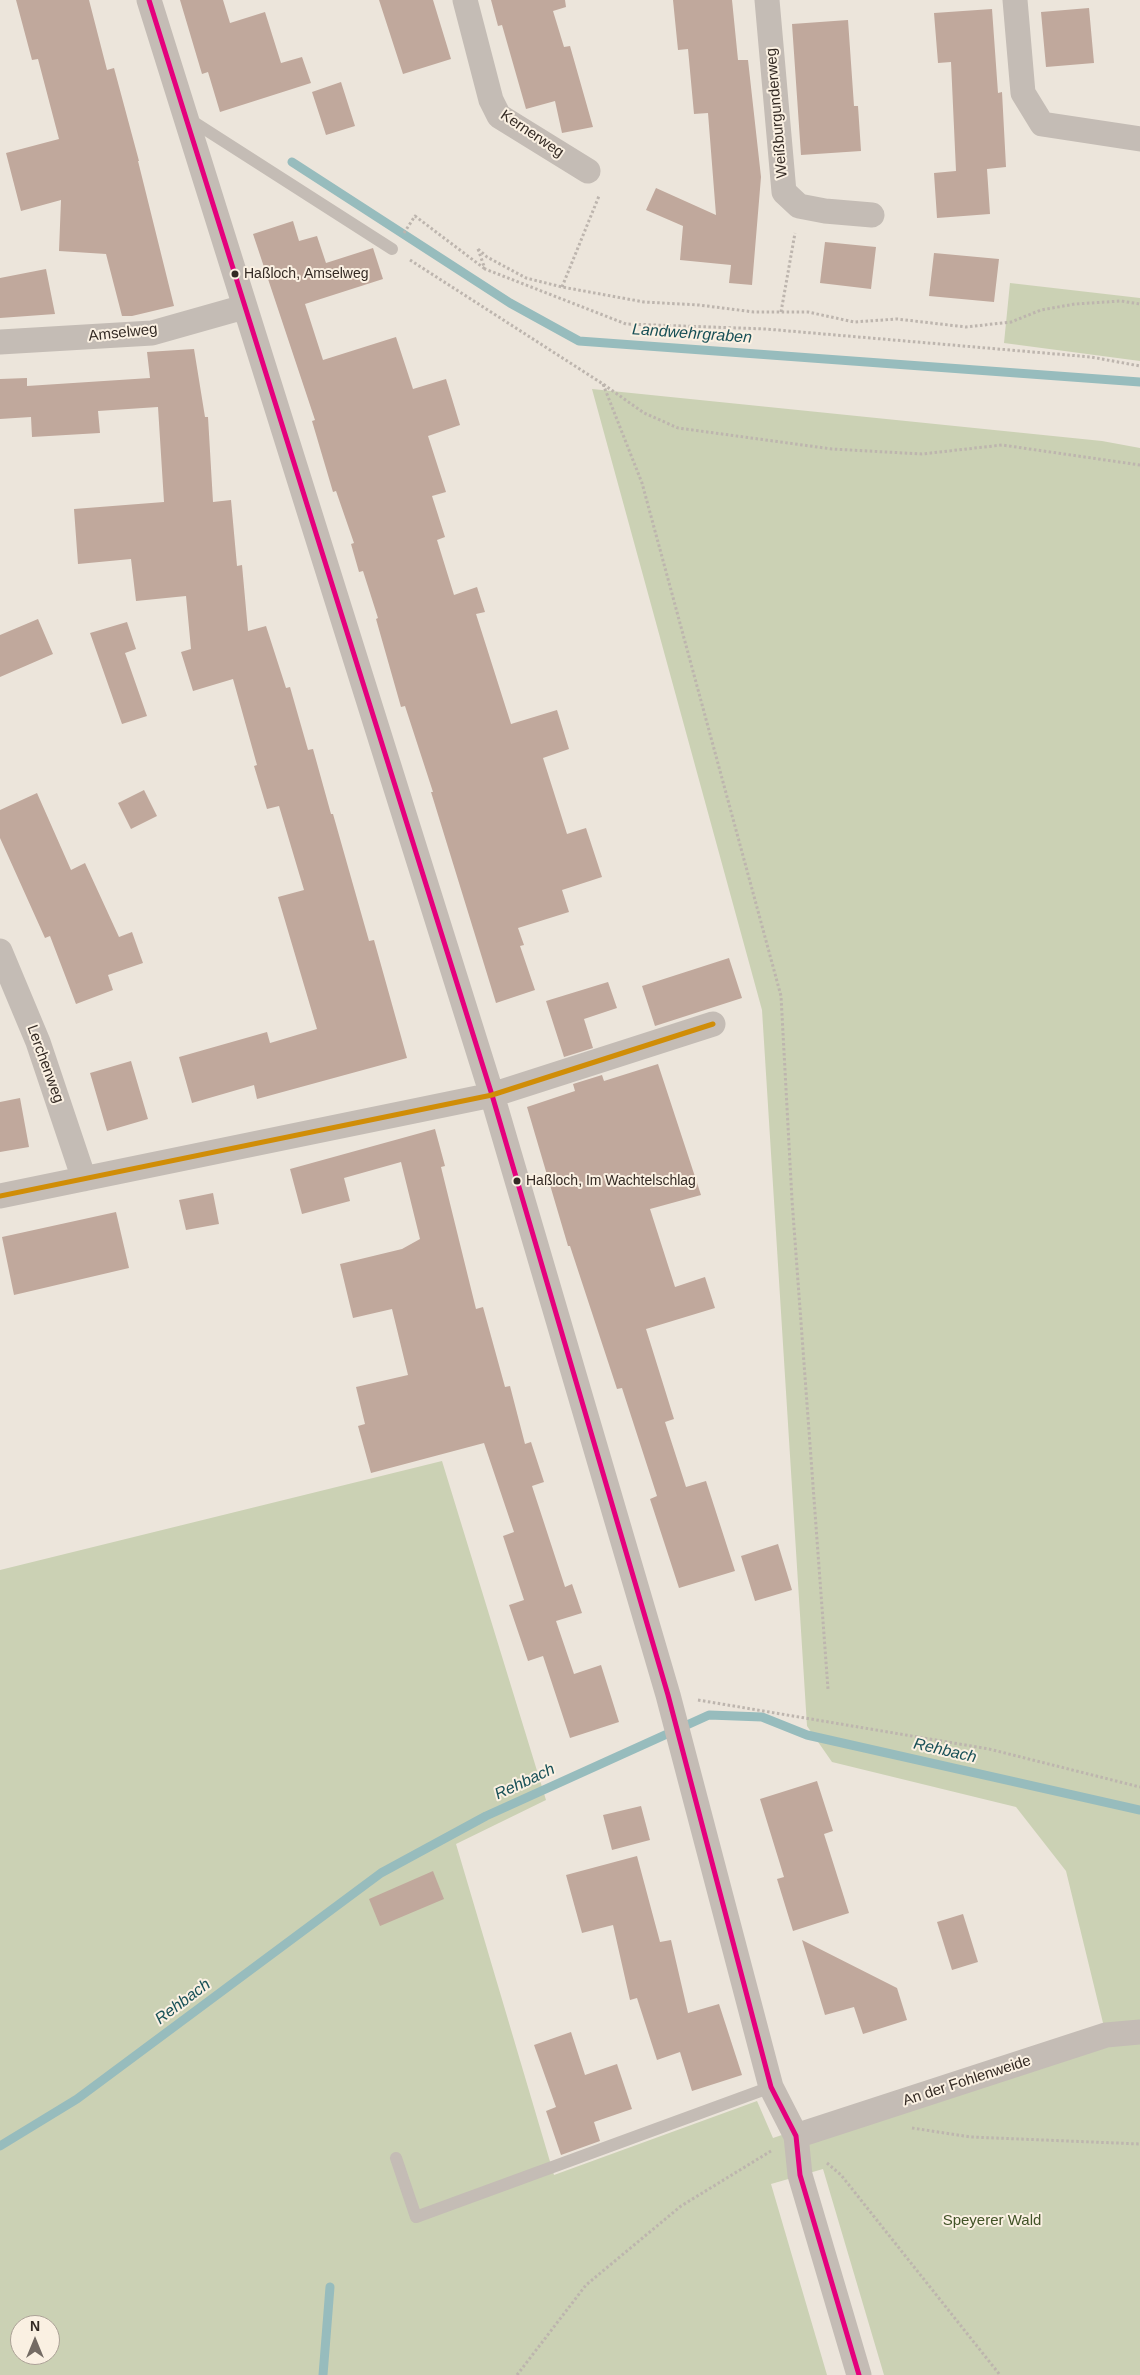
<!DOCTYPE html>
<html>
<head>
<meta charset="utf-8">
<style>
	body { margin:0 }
	#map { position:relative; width:1140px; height:2375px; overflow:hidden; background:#ece5db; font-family:Helvetica,sans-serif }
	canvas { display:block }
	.north { position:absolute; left:10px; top:2315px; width:50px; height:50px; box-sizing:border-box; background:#faf0e2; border:1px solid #aba196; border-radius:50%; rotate:0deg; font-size:14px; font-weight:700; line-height:20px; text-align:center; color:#342a24 }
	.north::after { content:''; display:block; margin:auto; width:18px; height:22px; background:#746b64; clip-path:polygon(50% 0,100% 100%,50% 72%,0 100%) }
</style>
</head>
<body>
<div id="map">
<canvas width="1140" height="2375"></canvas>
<div class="north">N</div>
</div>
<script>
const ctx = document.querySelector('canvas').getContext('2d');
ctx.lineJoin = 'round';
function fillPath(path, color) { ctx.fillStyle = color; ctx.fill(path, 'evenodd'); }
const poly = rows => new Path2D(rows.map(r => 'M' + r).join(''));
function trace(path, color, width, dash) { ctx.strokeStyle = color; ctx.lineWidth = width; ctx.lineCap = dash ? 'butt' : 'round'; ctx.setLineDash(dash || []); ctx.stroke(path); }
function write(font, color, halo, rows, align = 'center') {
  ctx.font = font + ' Helvetica,sans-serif'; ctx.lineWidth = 4; ctx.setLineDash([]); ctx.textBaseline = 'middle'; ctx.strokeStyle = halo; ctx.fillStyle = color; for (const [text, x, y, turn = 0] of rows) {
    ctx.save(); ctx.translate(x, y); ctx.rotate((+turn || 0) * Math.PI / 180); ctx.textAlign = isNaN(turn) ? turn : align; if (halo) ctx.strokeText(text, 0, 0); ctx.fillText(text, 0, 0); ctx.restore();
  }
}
const green = poly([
	[1010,283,1140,298,1140,361,1004,343],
	[592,389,1102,441,1140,448,1140,2375,884,2375,823,2169,771,2184,827,2375,0,2375,0,1570,442,1461,546,1800,456,1844,554,2175,757,2101,773,2138,1104,2027,1066,1871,1016,1807,832,1762,807,1726,762,1010],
	[20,2325,50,2325,50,2355,20,2355]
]);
const stream = poly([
	[292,162,510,303,579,341,1140,382],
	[0,2146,77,2099,381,1873,486,1816,709,1715,762,1717,807,1735,1140,1810],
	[323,2375,330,2287]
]);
const building = poly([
	[16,0,89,0,107,70,114,68,139,161,138,161,174,306,132,316,122,316,106,254,59,251,61,200,21,211,6,153,59,139,38,59,32,60],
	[180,0,223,0,230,23,265,12,281,63,302,57,311,83,220,112,208,72,202,74],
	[379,0,433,0,451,59,403,74],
	[491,0,565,0,566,7,553,11,564,47,570,46,593,127,562,133,555,101,526,109,502,25,498,26],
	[673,0,732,0,738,60,748,60,761,177,752,285,729,283,731,265,680,260,683,226,646,210,656,188,716,215,708,113,694,114,688,49,678,50],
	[1089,8,1094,63,1046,67,1041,12],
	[992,9,998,93,1002,92,1006,167,987,169,990,214,937,218,934,173,956,171,951,62,938,63,934,13],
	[848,20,854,106,858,106,861,151,801,155,792,24],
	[341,82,355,126,326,135,312,92],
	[293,221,299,241,317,236,326,263,373,248,383,279,305,304,323,360,396,337,413,389,446,379,460,425,428,436,446,492,432,496,445,537,437,540,454,595,477,587,485,612,476,614,511,724,557,710,569,749,543,758,567,834,586,828,602,877,562,890,569,912,518,928,524,945,520,946,535,990,496,1003,431,792,433,792,405,706,401,707,376,619,378,618,363,571,359,572,351,544,354,543,336,491,333,492,312,421,315,420,253,234],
	[825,242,876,247,871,289,820,283],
	[934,253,999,259,994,302,929,296],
	[46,269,55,314,0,318,0,278],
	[194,349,205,417,208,417,213,502,231,500,237,566,242,565,248,631,266,626,286,688,290,687,308,750,313,749,331,814,333,814,369,941,374,940,407,1058,257,1099,254,1085,192,1103,179,1057,267,1032,270,1043,317,1029,278,897,304,890,279,806,267,809,254,766,257,765,233,679,193,691,181,652,191,649,186,596,136,601,131,559,78,564,74,509,164,502,158,407,98,411,100,433,32,437,31,417,0,419,0,379,27,378,27,386,150,378,147,352],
	[38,619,53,654,0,677,0,635],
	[127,622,136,649,125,653,147,716,122,724,90,633],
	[144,790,157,816,131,829,118,803],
	[37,793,71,870,85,863,119,937,132,932,143,963,108,975,113,990,76,1004,50,936,45,938,0,838,0,810],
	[729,958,742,998,655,1026,642,986],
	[608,982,617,1008,584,1019,593,1048,564,1057,546,1001],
	[131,1061,148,1119,107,1131,90,1073],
	[658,1064,701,1195,650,1209,675,1287,705,1277,715,1308,646,1329,674,1419,665,1422,686,1487,706,1481,735,1571,679,1588,650,1499,657,1496,622,1388,617,1389,570,1246,568,1246,527,1107,575,1091,573,1084,602,1075,604,1081],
	[20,1098,29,1147,0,1152,0,1102],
	[435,1129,445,1166,441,1167,476,1309,483,1307,505,1387,510,1386,525,1444,531,1442,544,1482,532,1486,565,1587,572,1584,582,1613,556,1621,574,1674,601,1665,619,1722,570,1738,543,1656,528,1661,509,1605,524,1600,503,1536,514,1532,484,1443,371,1473,358,1426,365,1424,356,1387,408,1375,392,1309,353,1318,340,1264,402,1249,420,1239,401,1162,344,1178,350,1201,302,1214,290,1169],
	[213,1193,219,1224,186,1230,179,1200],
	[116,1212,129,1268,14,1295,2,1237],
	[778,1544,792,1590,755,1601,741,1556],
	[817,1781,833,1831,824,1834,849,1913,793,1931,777,1879,784,1877,760,1799],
	[641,1806,650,1840,612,1850,603,1815],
	[637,1856,660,1942,671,1940,688,2013,719,2004,742,2075,692,2091,680,2052,657,2060,637,1998,630,2000,613,1925,582,1933,566,1875],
	[433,1871,444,1899,380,1926,369,1899],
	[963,1914,978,1962,952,1970,937,1922],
	[802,1940,897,1988,907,2020,863,2034,854,2007,825,2015],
	[571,2032,585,2075,617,2064,632,2109,594,2122,600,2141,561,2155,546,2111,556,2107,534,2045]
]);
const path = poly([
	[404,233,415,216,485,269],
	[478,249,485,269,626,324,766,329,1091,357,1140,366],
	[478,249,487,257,526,278,562,287,644,302,699,305,754,312,808,312,854,322,897,319,966,327,1011,322,1041,310,1075,304,1121,301,1140,304],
	[410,260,603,384,644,413,678,428,832,449,922,454,1002,445,1140,465],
	[562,287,599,196],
	[781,312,795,233],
	[603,384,642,483,781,996,792,1200,828,1689],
	[698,1700,989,1749,1140,1787],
	[912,2128,971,2137,1140,2144],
	[827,2163,841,2175,1000,2375],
	[517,2375,586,2285,681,2206,771,2151]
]);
const service = poly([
	[189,119,392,249],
	[396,2158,416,2217,771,2087]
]);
const minor = poly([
	[149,0,492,1095,668,1695,771,2087,796,2136,800,2175,859,2375],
	[465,0,491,100,499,116,588,171],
	[767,0,784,192,799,206,825,211,872,215],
	[1015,0,1023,93,1042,124,1140,139],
	[0,342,152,333,244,307],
	[0,951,38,1042,84,1179],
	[0,1196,492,1095,713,1024],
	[796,2136,1106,2035,1140,2032]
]);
const bus1 = poly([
	[149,0,492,1095,668,1695,771,2087,796,2136,800,2175,859,2375]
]);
const bus2 = poly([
	[0,1196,492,1095,713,1024]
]);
const markers = [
	[235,274,4.5,"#342a24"],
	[517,1181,4.5,"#342a24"]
];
const busNames = [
	["Haßloch, Amselweg",244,274],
	["Haßloch, Im Wachtelschlag",526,1181]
];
const streetNames = [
	["Weißburgunderweg",777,113,-95],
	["Kernerweg",532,134,34],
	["Amselweg",123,333,-6],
	["Lerchenweg",45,1064,70],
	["An der Fohlenweide",967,2081,-18]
];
const parkNames = [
	["Speyerer Wald",992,2221]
];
const waterNames = [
	["Landwehrgraben",692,334,4],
	["Rehbach",945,1751,13],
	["Rehbach",525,1782,-25],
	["Rehbach",183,2002,-37]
];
fillPath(green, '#cbd1b4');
trace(stream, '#97bcbd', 9);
fillPath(building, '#c0a89c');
trace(path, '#bdb5ae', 3, [2.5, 2.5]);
trace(service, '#c4bcb5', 12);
trace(minor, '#c4bcb5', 25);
trace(bus1, '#e5007d', 5);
trace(bus2, '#d08d07', 5);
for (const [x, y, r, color] of markers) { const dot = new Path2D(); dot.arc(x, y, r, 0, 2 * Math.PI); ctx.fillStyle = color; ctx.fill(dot); trace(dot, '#faf0e2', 2); }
write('14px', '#342a24', '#faf0e2', busNames, 'left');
write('15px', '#342a24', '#faf0e2', streetNames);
write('15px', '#415327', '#faf0e2', parkNames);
write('italic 16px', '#185057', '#faf0e2', waterNames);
</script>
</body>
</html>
